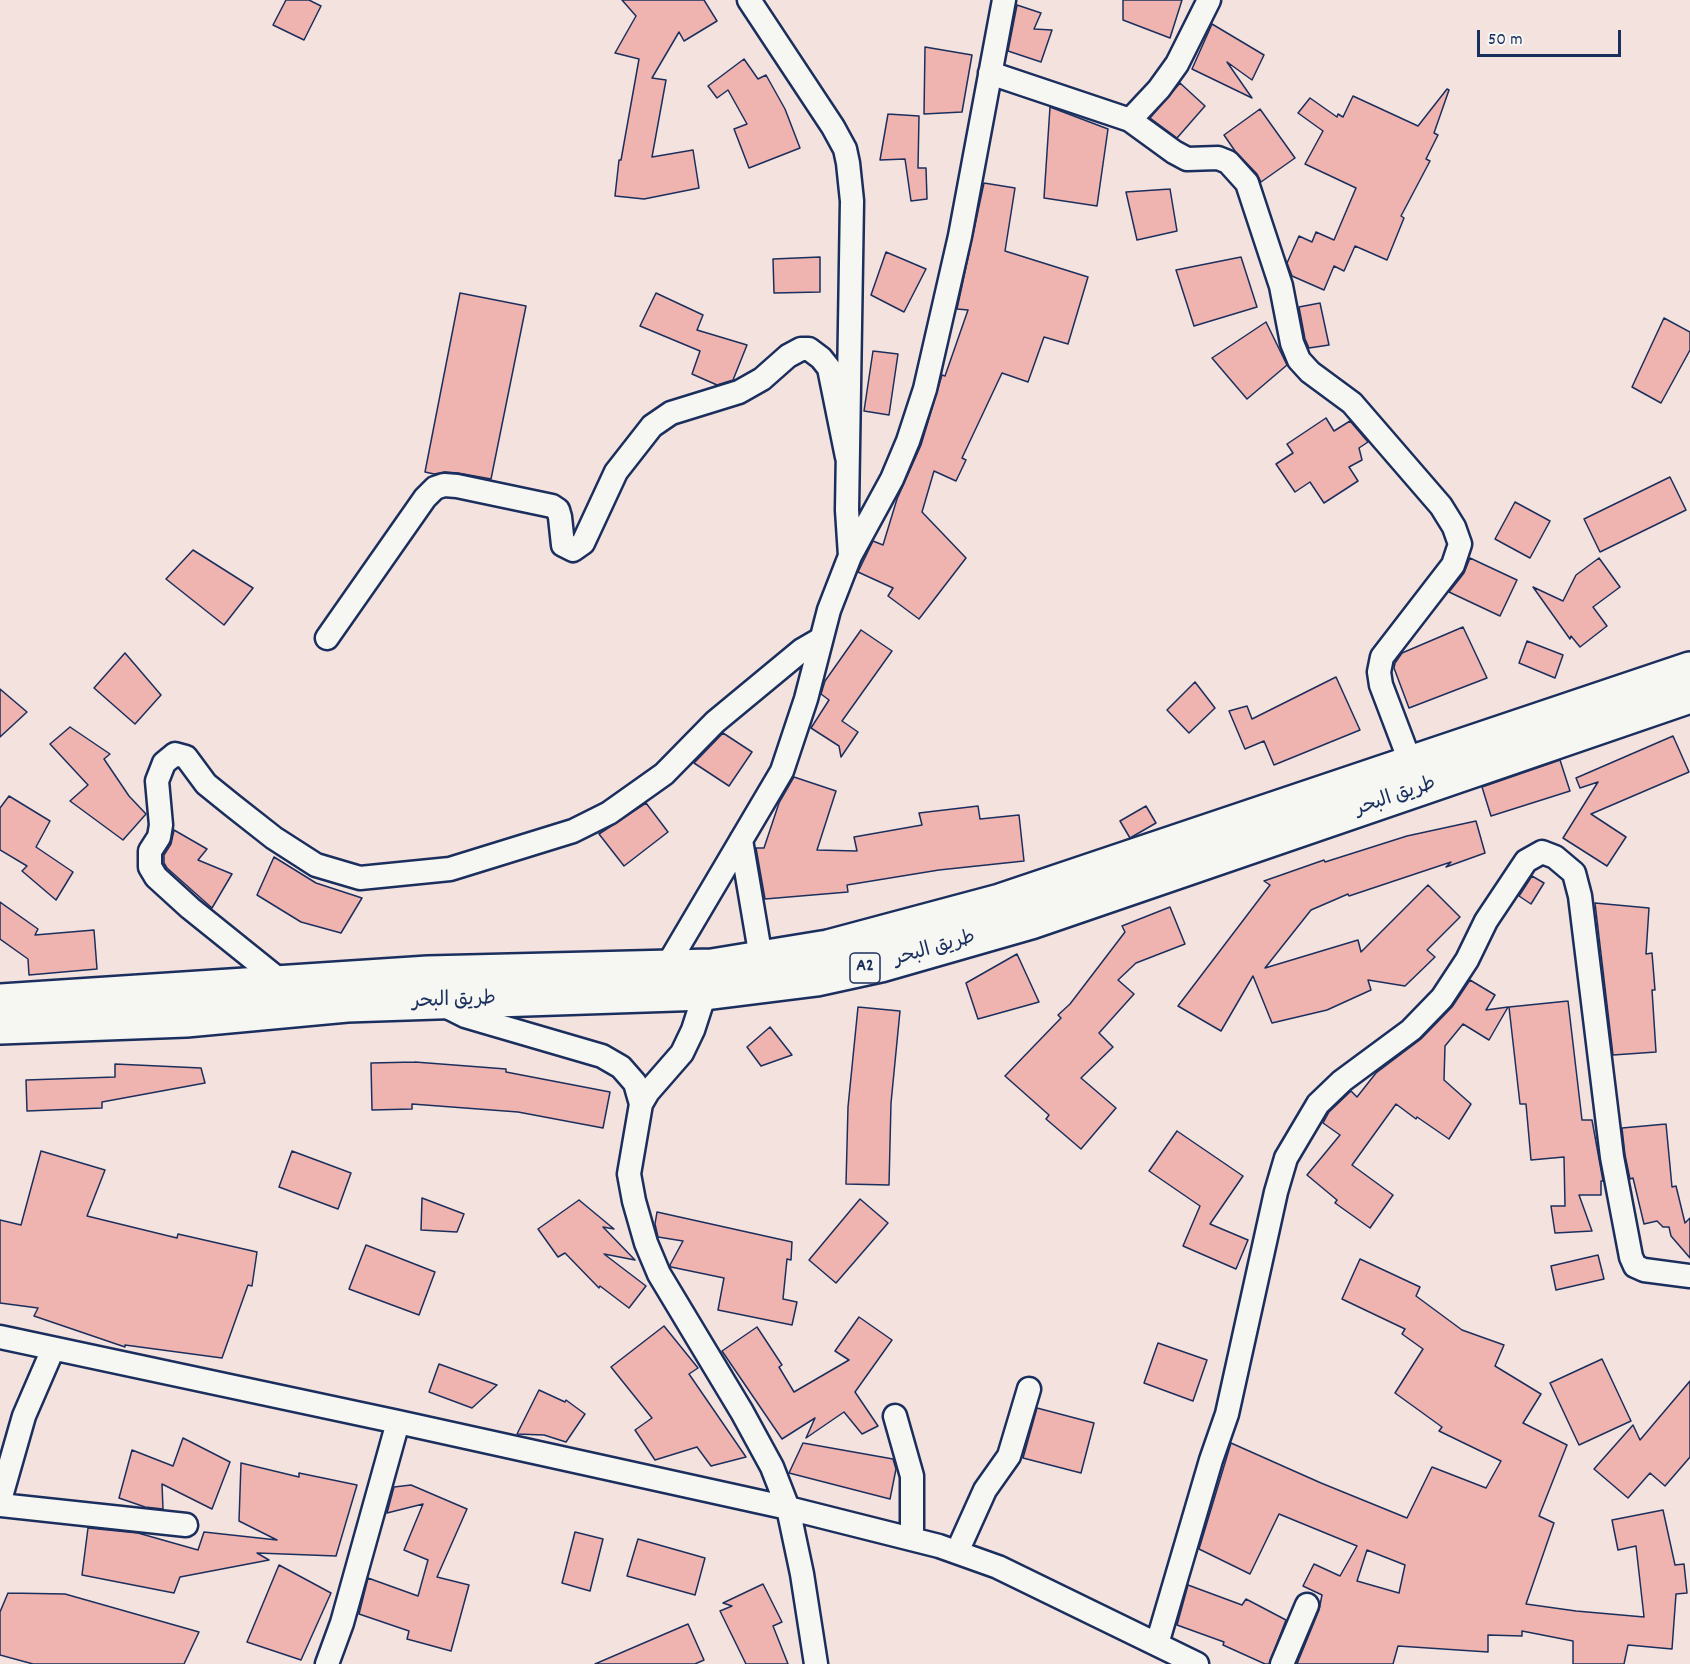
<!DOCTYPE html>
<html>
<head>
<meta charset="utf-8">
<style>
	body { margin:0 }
	#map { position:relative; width:1690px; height:1664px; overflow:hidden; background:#f4e2de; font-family:Dekko,sans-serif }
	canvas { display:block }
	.scale { position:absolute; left:1477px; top:30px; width:144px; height:27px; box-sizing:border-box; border:3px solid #1b2f5e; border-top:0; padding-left:8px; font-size:18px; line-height:21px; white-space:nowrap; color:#1b2f5e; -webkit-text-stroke:4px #f6f6f2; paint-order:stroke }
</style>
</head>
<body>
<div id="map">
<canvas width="1690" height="1664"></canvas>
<div class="scale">50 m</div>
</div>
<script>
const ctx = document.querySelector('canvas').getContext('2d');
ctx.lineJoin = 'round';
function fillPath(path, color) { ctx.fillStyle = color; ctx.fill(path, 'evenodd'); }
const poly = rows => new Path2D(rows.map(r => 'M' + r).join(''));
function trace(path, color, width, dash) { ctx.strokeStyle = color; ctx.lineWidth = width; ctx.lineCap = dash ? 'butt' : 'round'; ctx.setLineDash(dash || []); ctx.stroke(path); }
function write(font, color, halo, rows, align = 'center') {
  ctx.font = font + ' Dekko,"Playpen Sans Arabic",sans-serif'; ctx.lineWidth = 5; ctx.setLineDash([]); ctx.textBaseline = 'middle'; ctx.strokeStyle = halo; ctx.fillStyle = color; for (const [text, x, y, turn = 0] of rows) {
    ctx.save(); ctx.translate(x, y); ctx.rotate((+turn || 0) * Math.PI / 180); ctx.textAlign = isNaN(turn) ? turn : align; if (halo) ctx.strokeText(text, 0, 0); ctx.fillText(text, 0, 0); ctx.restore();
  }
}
const building = poly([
	[286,0,309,0,321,6,304,40,273,25,286,0],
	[622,0,704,0,717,21,684,41,679,32,652,78,666,80,652,157,693,150,699,188,644,199,615,196,619,160,621,160,639,59,615,53,636,16,622,0],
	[1123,0,1182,0,1170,38,1123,20,1123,0],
	[1017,5,1041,13,1034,29,1052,30,1041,62,1008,51,1017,5],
	[1212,24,1264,55,1252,80,1227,62,1252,98,1192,69,1212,24],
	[925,47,972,55,962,112,924,114,925,47],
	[744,59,758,79,766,75,785,109,800,148,749,168,734,129,747,124,728,90,717,98,708,86,744,59],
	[1180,83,1205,106,1177,138,1150,118,1180,83],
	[1447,89,1449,90,1434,133,1438,135,1426,159,1430,161,1401,216,1404,218,1387,260,1355,246,1344,271,1334,266,1324,290,1292,276,1287,263,1299,236,1312,242,1316,232,1334,240,1356,188,1305,164,1323,131,1298,113,1310,98,1337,117,1338,114,1343,117,1353,96,1418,126,1447,89],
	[1050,107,1108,129,1097,206,1044,198,1050,107],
	[1260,109,1295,158,1261,182,1257,174,1235,151,1224,135,1260,109],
	[888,114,919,116,918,168,926,168,927,199,911,201,905,159,880,160,888,114],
	[984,183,1015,188,1005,251,1088,277,1068,344,1044,337,1028,382,1002,373,962,458,966,460,956,481,934,471,922,512,966,558,919,619,888,596,893,588,858,572,873,541,883,545,897,499,921,445,942,375,945,376,968,310,957,309,984,183],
	[1170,189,1177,231,1137,240,1126,192,1170,189],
	[886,252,926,269,904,312,871,295,886,252],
	[820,257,820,292,774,293,773,259,820,257],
	[1241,257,1257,307,1194,326,1176,270,1241,257],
	[460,293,526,306,491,479,458,473,445,472,434,474,425,472,460,293],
	[656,293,703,315,697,330,747,345,733,380,717,385,692,374,700,351,640,326,656,293],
	[1320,303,1329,345,1309,348,1305,339,1299,307,1320,303],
	[1664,318,1690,332,1690,350,1661,403,1632,387,1664,318],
	[1266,322,1287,365,1247,399,1212,358,1266,322],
	[873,351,898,354,889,415,864,411,873,351],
	[1326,418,1334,431,1350,421,1368,442,1359,448,1362,460,1349,467,1358,481,1324,503,1310,482,1295,492,1276,464,1293,453,1287,444,1326,418],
	[1670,477,1686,510,1600,552,1584,519,1670,477],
	[1515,502,1550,521,1530,558,1495,539,1515,502],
	[193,550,253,588,224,625,166,579,193,550],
	[1470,558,1517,580,1500,616,1449,592,1464,573,1470,558],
	[1599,558,1620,587,1593,607,1607,626,1580,647,1571,636,1570,639,1533,587,1563,601,1576,575,1599,558],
	[1463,627,1487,678,1409,708,1394,668,1395,663,1402,653,1463,627],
	[861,630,892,651,842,721,858,732,841,757,839,746,811,728,829,700,821,694,825,681,861,630],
	[1527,641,1563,655,1555,678,1519,663,1527,641],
	[125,653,161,695,135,724,94,688,125,653],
	[1336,677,1360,730,1274,765,1264,741,1245,749,1229,711,1247,706,1252,719,1336,677],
	[1195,682,1215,708,1189,733,1167,710,1195,682],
	[0,689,27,712,0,737,0,689],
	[70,727,110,754,104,759,129,796,146,814,123,840,70,801,88,785,50,744,70,727],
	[723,733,752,752,729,786,694,763,723,733],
	[1673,736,1689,772,1591,814,1626,837,1607,866,1563,838,1598,782,1580,788,1576,778,1673,736],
	[1560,760,1570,791,1491,816,1482,787,1560,760],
	[794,777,836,791,817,850,857,851,854,837,922,825,919,813,978,806,980,819,1019,815,1024,861,939,870,847,885,848,892,765,899,756,848,764,848,779,803,794,777],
	[9,796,50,821,36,847,73,872,56,900,22,871,27,866,0,850,0,808,9,796],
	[646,803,668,832,624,866,599,834,646,803],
	[1146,806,1156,823,1130,838,1120,821,1146,806],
	[1476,821,1485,853,1446,867,1451,862,1349,896,1348,894,1311,910,1265,968,1358,940,1361,952,1428,885,1460,917,1427,950,1435,957,1405,986,1368,980,1371,990,1327,1010,1272,1023,1253,976,1221,1031,1178,1006,1270,885,1264,881,1324,860,1325,862,1407,836,1476,821],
	[174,830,207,849,198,860,232,874,212,908,167,868,164,863,164,855,171,844,174,830],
	[274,857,316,883,362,898,341,933,301,922,257,895,274,857],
	[1532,876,1544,883,1531,904,1519,896,1532,876],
	[0,902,38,929,35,935,94,930,97,969,29,975,28,959,0,939,0,902],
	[1595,903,1649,908,1646,954,1652,953,1655,990,1652,990,1656,1052,1613,1055,1595,903],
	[1170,907,1185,944,1136,963,1118,980,1134,994,1099,1033,1113,1047,1081,1078,1116,1108,1081,1149,1046,1119,1049,1115,1005,1076,1061,1018,1058,1015,1070,1004,1125,932,1122,926,1170,907],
	[1017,954,1039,1002,978,1019,966,983,1017,954],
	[1470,980,1495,995,1486,1010,1508,1007,1489,1040,1463,1024,1445,1046,1444,1080,1471,1104,1449,1139,1417,1117,1416,1119,1396,1104,1352,1165,1393,1195,1370,1228,1335,1203,1337,1200,1307,1175,1340,1135,1323,1123,1329,1112,1351,1091,1357,1097,1376,1073,1421,1039,1452,1007,1470,980],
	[1568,1001,1582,1120,1592,1120,1603,1181,1601,1181,1601,1195,1579,1195,1592,1231,1555,1233,1551,1206,1565,1206,1564,1157,1531,1160,1526,1104,1520,1104,1509,1007,1568,1001],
	[858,1007,900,1011,891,1103,889,1185,846,1184,848,1107,858,1007],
	[770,1027,792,1055,761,1066,747,1047,770,1027],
	[415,1062,506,1069,506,1072,610,1092,603,1128,518,1112,412,1104,412,1109,372,1110,371,1063,415,1062],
	[115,1064,201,1068,205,1083,102,1102,102,1108,27,1111,26,1080,115,1077,115,1064],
	[1666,1124,1672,1187,1676,1186,1685,1223,1690,1218,1690,1258,1671,1236,1669,1227,1663,1227,1657,1221,1644,1224,1633,1178,1630,1179,1625,1155,1622,1128,1666,1124],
	[1177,1131,1243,1176,1210,1224,1248,1240,1236,1269,1183,1246,1200,1206,1149,1171,1177,1131],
	[41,1151,105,1170,87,1216,177,1238,178,1234,257,1252,252,1286,248,1285,222,1358,125,1345,125,1347,34,1316,38,1308,0,1303,0,1220,21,1225,41,1151],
	[292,1151,351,1173,338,1209,279,1187,292,1151],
	[422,1198,464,1214,457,1232,421,1230,422,1198],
	[860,1199,888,1223,836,1283,809,1260,860,1199],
	[579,1200,614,1229,603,1227,635,1260,604,1254,646,1286,629,1308,600,1286,599,1288,565,1253,558,1257,538,1229,579,1200],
	[657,1212,792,1242,791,1260,787,1259,783,1299,797,1302,792,1325,718,1310,724,1278,671,1267,670,1265,683,1241,658,1237,655,1224,657,1212],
	[366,1245,435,1272,419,1315,349,1289,366,1245],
	[1598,1255,1604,1279,1556,1290,1551,1266,1598,1255],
	[1360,1259,1420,1287,1416,1296,1462,1330,1504,1345,1495,1366,1541,1394,1523,1423,1567,1445,1539,1516,1554,1523,1526,1604,1576,1611,1644,1617,1636,1546,1618,1550,1612,1520,1663,1510,1675,1565,1684,1564,1687,1593,1676,1594,1672,1649,1628,1645,1624,1664,1573,1664,1573,1641,1522,1631,1522,1636,1488,1635,1488,1652,1398,1646,1393,1664,1297,1664,1319,1610,1322,1595,1303,1586,1314,1564,1340,1576,1357,1546,1279,1514,1250,1574,1199,1549,1231,1443,1321,1483,1407,1518,1432,1467,1486,1488,1501,1461,1439,1431,1442,1427,1395,1393,1423,1349,1402,1334,1405,1329,1342,1299,1360,1259],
	[1367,1550,1405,1565,1399,1593,1357,1581,1367,1550],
	[859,1317,892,1340,855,1392,878,1426,862,1434,844,1412,806,1438,815,1418,782,1439,722,1351,757,1327,782,1365,779,1367,794,1392,849,1360,835,1351,859,1317],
	[664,1326,698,1368,689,1374,746,1457,711,1466,697,1447,655,1460,635,1430,652,1418,611,1367,664,1326],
	[1158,1343,1207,1360,1193,1401,1144,1383,1158,1343],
	[1602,1359,1631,1421,1579,1445,1550,1383,1602,1359],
	[439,1364,497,1385,472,1408,429,1392,439,1364],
	[1690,1381,1690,1457,1665,1486,1650,1473,1628,1498,1594,1469,1633,1425,1640,1440,1690,1381],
	[539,1390,565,1402,566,1400,585,1414,566,1442,544,1435,517,1434,539,1390],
	[1037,1408,1094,1423,1081,1473,1023,1458,1037,1408],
	[183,1438,230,1462,212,1509,162,1484,163,1509,145,1507,119,1498,132,1450,173,1466,183,1438],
	[803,1443,893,1459,896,1469,890,1499,789,1473,803,1443],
	[241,1463,299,1477,299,1473,357,1485,336,1556,257,1553,269,1560,180,1577,174,1593,82,1575,88,1528,138,1533,198,1550,204,1532,277,1540,239,1521,241,1463],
	[411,1485,467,1509,437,1577,469,1585,451,1651,407,1639,409,1631,359,1614,368,1578,418,1596,428,1560,404,1550,423,1504,387,1513,394,1487,411,1485],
	[575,1532,603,1539,590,1591,562,1583,575,1532],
	[638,1539,705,1558,695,1595,627,1576,638,1539],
	[279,1565,331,1593,301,1660,247,1642,279,1565],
	[763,1584,782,1622,773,1626,788,1664,746,1664,720,1611,732,1606,723,1603,763,1584],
	[1188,1585,1242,1605,1246,1599,1286,1620,1269,1664,1265,1664,1223,1645,1224,1642,1177,1625,1188,1585],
	[8,1593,65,1594,199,1632,184,1664,33,1664,0,1655,0,1612,8,1593],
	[688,1624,704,1660,695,1664,595,1664,688,1624]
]);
const minor = poly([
	[749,0,833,127,845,149,848,163,852,201,847,510,850,556],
	[990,73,1130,120,1174,152,1187,159,1218,158,1228,162,1247,183,1281,286,1292,343,1299,360,1310,372,1352,403,1441,506,1454,527,1460,544,1453,565,1382,657,1379,672,1381,685,1411,764],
	[1130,120,1159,89,1177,64,1209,0],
	[327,638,425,498,435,488,444,485,457,486,552,506,558,510,560,517,563,545,573,550,583,543,616,472,652,426,671,413,739,392,762,379,788,356,801,349,809,349,821,358,829,368,847,457],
	[741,840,761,958],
	[665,969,782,771,806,699,829,610,850,556,892,479,908,441,925,389,960,236,1004,0],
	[282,982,190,908,156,877,150,867,150,851,159,837,161,825,157,781,164,763,175,754,186,757,206,784,232,805,274,838,316,865,360,878,450,869,573,831,609,813,664,774,715,722,802,650,821,639],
	[705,993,693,1030,682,1053,648,1092,641,1104,629,1174,634,1201,646,1243,659,1274,742,1412,772,1467,788,1508,802,1574,816,1664],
	[443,1005,465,1016,482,1021,602,1056,621,1067,635,1083,641,1104],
	[0,1337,398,1422,788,1508,939,1546,998,1567,1197,1664],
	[895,1416,912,1476,912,1539],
	[0,1500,24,1416,53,1349],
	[0,1505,186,1525],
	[957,1552,985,1490,1009,1456,1029,1389],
	[1157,1644,1211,1460,1227,1414,1276,1192,1286,1158,1318,1104,1342,1081,1411,1030,1442,998,1467,960,1486,921,1526,861,1542,852,1555,857,1574,873,1580,896,1612,1157,1631,1257,1635,1266,1644,1270,1690,1276],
	[327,1664,342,1623,398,1422],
	[1282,1664,1307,1605]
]);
const highway = poly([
	[0,1001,428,973,712,966,828,947,1000,901,1690,669],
	[0,1027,186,1020,347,1005,705,993,817,979,881,965,1031,922,1690,696]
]);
const shields = [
	[865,968,30]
];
const shieldNames = [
	["A2",865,968]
];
const streetNames = [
	["طريق البحر",1396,798,-19],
	["طريق البحر",935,950,-16],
	["طريق البحر",454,1002,-2]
];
fillPath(building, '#f0b4b0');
trace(building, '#1b2f5e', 1.5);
trace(minor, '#1b2f5e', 27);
trace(highway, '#1b2f5e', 38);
trace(minor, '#f6f6f2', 22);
trace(highway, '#f6f6f2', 33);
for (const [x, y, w] of shields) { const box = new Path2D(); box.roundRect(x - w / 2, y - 15, w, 30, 4.5); ctx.fillStyle = '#f6f6f2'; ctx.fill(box); trace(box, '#1b2f5e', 1.5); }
write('bold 18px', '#1b2f5e', null, shieldNames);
write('20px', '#1b2f5e', '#f6f6f2', streetNames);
</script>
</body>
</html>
